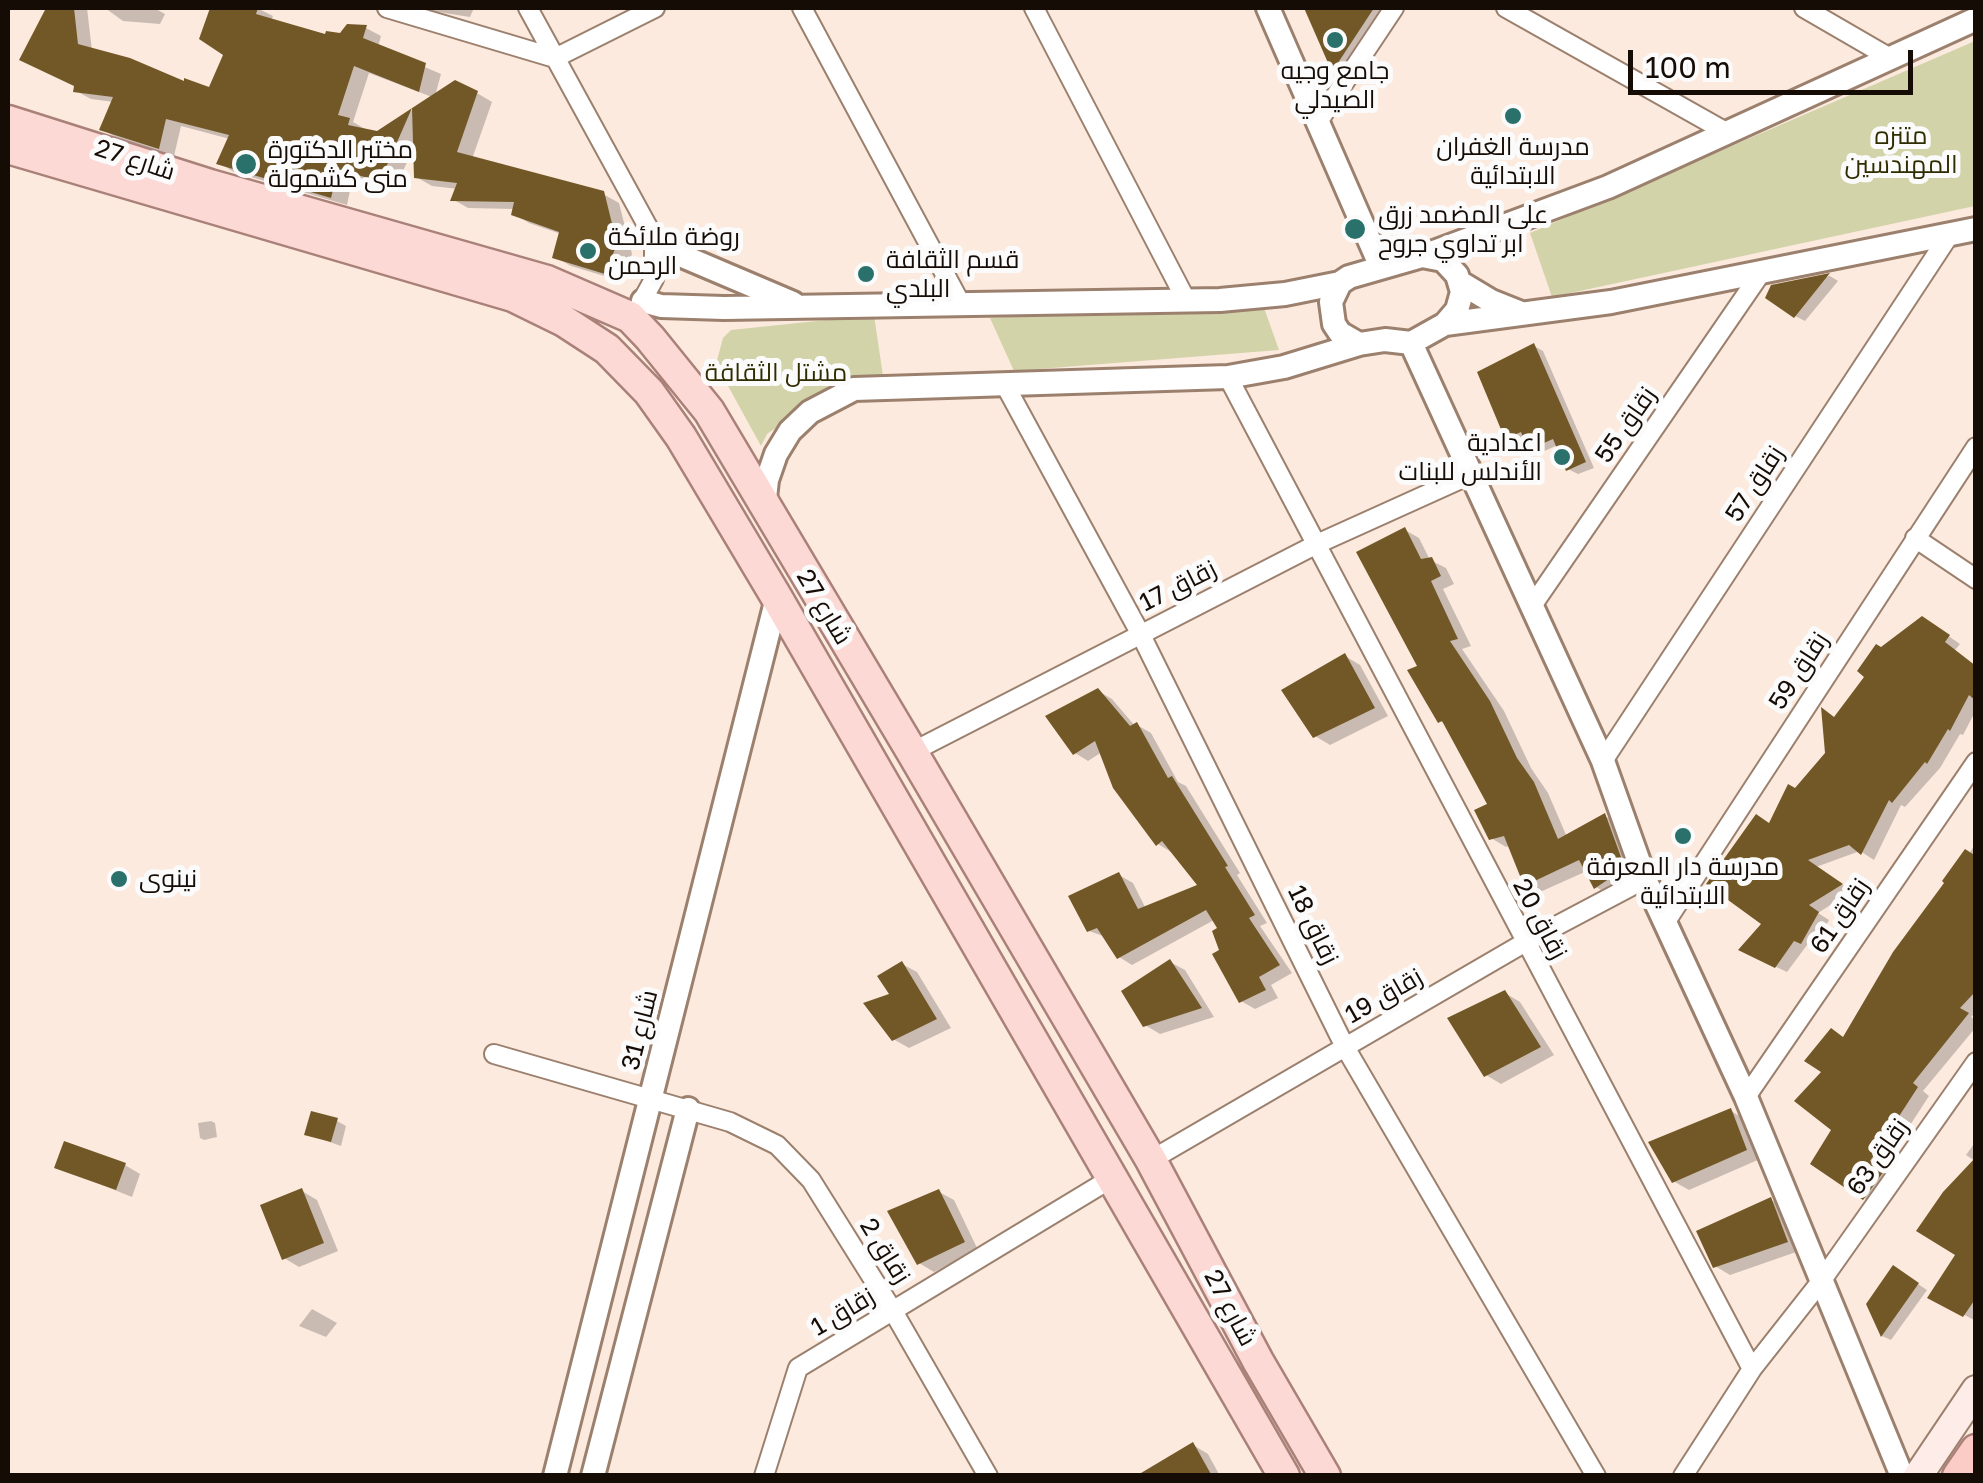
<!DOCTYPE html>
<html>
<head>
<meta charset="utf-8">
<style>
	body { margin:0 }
	#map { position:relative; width:1983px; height:1483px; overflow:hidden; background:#fceade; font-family:"Golos Text",sans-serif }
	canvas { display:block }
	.frame { position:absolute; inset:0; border:10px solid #160c06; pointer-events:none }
	.scale { position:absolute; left:1628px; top:50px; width:285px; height:45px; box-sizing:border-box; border:5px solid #160c06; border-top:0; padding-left:12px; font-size:30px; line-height:35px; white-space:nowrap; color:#160c06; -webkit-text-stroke:8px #fbfbfb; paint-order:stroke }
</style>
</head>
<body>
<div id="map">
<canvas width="1983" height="1483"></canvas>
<div class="frame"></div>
<div class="scale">100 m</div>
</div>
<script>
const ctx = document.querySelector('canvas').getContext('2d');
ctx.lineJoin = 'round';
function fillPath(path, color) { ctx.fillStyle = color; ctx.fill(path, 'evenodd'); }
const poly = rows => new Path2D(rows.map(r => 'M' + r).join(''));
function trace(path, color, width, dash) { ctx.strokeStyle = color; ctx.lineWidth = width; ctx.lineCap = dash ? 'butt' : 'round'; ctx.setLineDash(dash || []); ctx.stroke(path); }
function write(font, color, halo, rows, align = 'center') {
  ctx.font = font + ' "Golos Text",Cairo,sans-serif'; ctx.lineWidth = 10; ctx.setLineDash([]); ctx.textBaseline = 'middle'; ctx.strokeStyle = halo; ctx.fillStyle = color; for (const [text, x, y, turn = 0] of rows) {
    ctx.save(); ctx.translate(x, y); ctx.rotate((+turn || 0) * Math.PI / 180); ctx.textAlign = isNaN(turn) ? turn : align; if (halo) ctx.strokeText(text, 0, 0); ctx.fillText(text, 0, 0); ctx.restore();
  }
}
const green = poly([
	[1975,41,1975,206,1552,297,1530,233],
	[1263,305,1279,350,1014,371,990,318],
	[874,315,883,376,846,380,767,434,761,446,716,364,723,338,731,330]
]);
const shadow = poly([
	[43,8,87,8,92,51,211,90,226,54,202,38,212,8,257,8,273,16,271,21,327,38,341,36,349,26,366,28,381,36,378,47,441,74,435,96,477,93,492,102,472,159,603,194,619,203,632,254,621,281,571,266,555,257,561,234,529,223,514,214,515,209,468,208,454,200,458,189,432,186,416,177,416,143,395,188,353,176,347,205,234,172,219,163,230,139,181,126,174,156,117,138,102,129,114,102,91,99,76,91,48,10],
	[369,73,432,97,377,133,365,129,353,122],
	[105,8,154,8,165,14,160,24,123,21],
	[412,8,474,8,470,17],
	[1306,8,1402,8,1353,82,1334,71],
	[1830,276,1838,281,1805,321,1795,316,1773,287],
	[1534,346,1543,351,1594,468,1578,474,1568,469,1558,445,1540,453,1530,448,1526,438,1517,442,1507,437],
	[1405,530,1419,538,1430,560,1446,568,1454,584,1443,589,1471,646,1462,649,1504,711,1531,768,1548,793,1567,837,1605,816,1619,824,1638,877,1610,895,1596,887,1587,871,1540,892,1526,884,1511,845,1506,847,1491,838,1491,806,1447,725,1440,721,1421,667],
	[1934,626,1960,644,1955,650,1976,667,1976,710,1963,735,1960,734,1940,768,1905,807,1901,805,1874,860,1860,851,1816,867,1852,891,1818,913,1829,920,1813,949,1807,945,1787,972,1753,956,1765,923,1770,826,1828,754,1836,719,1868,677,1882,650],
	[1345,656,1360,665,1388,716,1330,745,1315,736],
	[1098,691,1112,699,1135,726,1137,725,1151,733,1178,782,1186,786,1240,873,1237,875,1267,923,1260,926,1292,973,1271,985,1278,998,1255,1009,1241,1001,1222,952,1221,928,1214,920,1132,965,1119,957,1106,937,1089,931,1119,875,1133,883,1146,909,1201,886,1171,852,1158,844,1115,787,1102,752,1088,761,1075,753],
	[1976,843,1976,1012,1971,1017,1976,1020,1976,1027,1923,1091,1929,1096,1881,1170,1895,1180,1877,1205,1864,1198,1834,1129,1825,1071],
	[1170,962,1185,970,1214,1017,1160,1034,1145,1025],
	[902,964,917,972,951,1028,909,1048,893,1039,893,995],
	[1505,993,1520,1002,1554,1055,1501,1084,1486,1075],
	[1731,1111,1746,1120,1760,1159,1689,1190,1673,1181],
	[211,1121,215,1123,217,1137,204,1140,200,1138,198,1123],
	[337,1121,346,1126,341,1146,307,1134],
	[1976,1141,1976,1321,1930,1297,1959,1254,1975,1161,1966,1155],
	[125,1165,140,1174,132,1197,57,1167],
	[302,1191,317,1200,338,1251,299,1267,284,1258],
	[939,1192,954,1200,978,1250,934,1272,919,1263],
	[1771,1200,1786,1208,1802,1250,1730,1275,1715,1266],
	[1903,1274,1927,1290,1891,1340,1882,1336,1868,1304],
	[312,1309,337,1323,326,1337,299,1326],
	[1193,1445,1208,1454,1220,1476,1141,1476]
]);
const building = poly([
	[46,8,74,8,78,44,130,58,184,81,184,78,209,87,223,55,199,39,210,8,258,8,256,14,325,34,326,31,340,33,347,24,367,25,363,38,426,63,419,92,354,66,338,115,350,118,348,125,377,131,455,80,478,91,457,152,604,191,617,244,605,274,552,258,559,232,511,215,514,202,450,201,457,183,414,178,412,108,380,181,338,170,331,198,216,164,229,135,166,119,159,149,99,130,113,97,73,92,74,86,19,60],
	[1304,8,1374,8,1332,72],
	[1830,273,1794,318,1765,298,1771,285],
	[1534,343,1586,462,1566,471,1553,439,1528,450,1521,432,1505,439,1477,372],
	[1405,527,1421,559,1432,557,1441,576,1431,581,1458,639,1450,641,1490,701,1517,758,1534,782,1558,839,1605,813,1625,868,1594,889,1579,860,1524,886,1504,836,1489,840,1474,810,1487,804,1442,721,1438,723,1407,670,1417,666,1356,552],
	[1922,616,1950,635,1945,642,1976,666,1976,701,1969,695,1950,731,1948,729,1927,764,1925,762,1892,803,1889,800,1861,855,1849,845,1808,860,1843,884,1809,905,1819,912,1801,944,1794,941,1775,968,1738,950,1761,924,1706,884,1756,814,1769,823,1788,784,1795,788,1825,753,1821,707,1834,717,1864,677,1857,671,1876,644,1881,647],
	[1345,653,1375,708,1313,738,1281,690],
	[1098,688,1130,726,1137,722,1168,778,1172,776,1228,866,1225,867,1255,915,1249,918,1280,965,1259,977,1266,990,1239,1003,1212,954,1219,950,1212,931,1217,928,1206,910,1117,959,1097,928,1087,932,1068,896,1119,872,1138,909,1197,885,1162,841,1156,846,1113,788,1095,741,1073,755,1045,716],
	[1965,849,1976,856,1976,991,1960,1008,1969,1013,1913,1083,1918,1087,1870,1161,1884,1171,1863,1200,1810,1164,1831,1130,1794,1101,1821,1072,1804,1061,1831,1028,1843,1037,1893,952,1944,883,1942,881],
	[1170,959,1202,1008,1143,1027,1121,991],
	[902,961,937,1019,892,1041,863,1003,889,994,877,976],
	[1505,990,1541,1047,1484,1077,1447,1018],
	[1731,1108,1747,1150,1672,1183,1648,1142],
	[311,1111,338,1118,331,1142,304,1135],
	[64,1141,126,1163,116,1190,54,1168],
	[1976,1157,1976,1298,1963,1317,1927,1298,1955,1255,1916,1231,1943,1192],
	[302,1188,324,1243,282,1260,260,1205],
	[939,1189,965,1242,917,1265,887,1211],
	[1771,1197,1788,1242,1713,1268,1696,1231],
	[1893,1265,1919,1283,1881,1337,1866,1304],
	[1193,1442,1212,1476,1136,1476]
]);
const minor = poly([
	[387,8,555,58,655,8],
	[528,8,654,238,654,279,637,310],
	[802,8,961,304],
	[1034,8,1185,298],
	[1506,8,1728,133],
	[1804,8,1892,59],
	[1318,122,1394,8],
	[1228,377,1752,1369,1683,1476],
	[1005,385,1140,633,1345,1047,1596,1476],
	[1915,538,1976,579],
	[1532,606,1761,273],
	[912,752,1317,544,1472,474],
	[1603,761,1950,234],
	[1665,923,1976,447],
	[494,1054,730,1122,777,1145,811,1180,893,1311,988,1476],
	[1746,1097,1976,762],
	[1151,1160,1524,943,1645,879],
	[1752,1369,1822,1280,1976,1062],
	[764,1476,798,1368,1112,1178]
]);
const tertiary = poly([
	[1268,8,1381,267],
	[654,238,673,252,793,303],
	[1423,256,1608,187,1976,19],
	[1461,283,1491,301,1521,313],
	[643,301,661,306,724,308,1220,300,1285,294,1340,283],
	[1445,324,1611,302,1976,229],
	[1411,343,1603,761,1645,879,1746,1097,1902,1476],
	[764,507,767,480,776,454,790,431,810,412,854,389,1228,377,1284,367,1359,344,1385,340,1411,343,1445,324,1457,310,1462,292,1457,275,1443,260,1422,256,1349,277,1340,283,1331,302,1334,324,1340,333,1359,344],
	[555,1476,777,598],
	[593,1476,688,1109]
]);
const secondary = poly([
	[1918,1476,1976,1390]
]);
const primary = poly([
	[8,121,210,185,547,281,630,317,650,338,709,411,912,752,1151,1160,1258,1361,1325,1476],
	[8,148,513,296,564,321,607,349,649,392,681,437,777,598,1284,1476]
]);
const trunk = poly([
	[1958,1476,1976,1450]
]);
const markers = [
	[1335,40,10,"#29716a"],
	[1513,116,10,"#29716a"],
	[246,164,12,"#29716a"],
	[1355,229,12,"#29716a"],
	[588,251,10,"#29716a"],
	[866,274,10,"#29716a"],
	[1562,457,10,"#29716a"],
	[1683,836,10,"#29716a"],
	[119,879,10,"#29716a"]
];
const poiNames = [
	["جامع وجيه",1335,71,"center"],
	["الصيدلي",1335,100,"center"],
	["مدرسة الغفران",1513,147,"center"],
	["الابتدائية",1513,176,"center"],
	["مختبر الدكتورة",268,150],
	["منى كشمولة",268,179],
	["علي المضمد زرق",1378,215],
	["ابر تداوي جروح",1378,244],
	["روضة ملائكة",608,237],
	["الرحمن",608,266],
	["قسم الثقافة",886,260],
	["البلدي",886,289],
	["اعدادية",1542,443,"right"],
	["الأندلس للبنات",1542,472,"right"],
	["مدرسة دار المعرفة",1683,867,"center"],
	["الابتدائية",1683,896,"center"],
	["نينوى",139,879]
];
const parkNames = [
	["متنزه",1901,136],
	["المهندسين",1901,165],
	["مشتل الثقافة",776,373]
];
const streetNames = [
	["شارع 27",135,160,18],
	["زقاق 55",1626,425,-55],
	["زقاق 57",1755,484,-57],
	["زقاق 17",1178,586,-27],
	["شارع 27",824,607,59],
	["زقاق 59",1799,671,-57],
	["زقاق 61",1840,916,-56],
	["زقاق 20",1540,919,62],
	["زقاق 18",1313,925,64],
	["زقاق 19",1384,996,-30],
	["شارع 31",640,1030,-76],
	["زقاق 63",1878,1157,-55],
	["زقاق 2",885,1251,58],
	["شارع 27",1230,1308,62],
	["زقاق 1",843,1312,-31]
];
fillPath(green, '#d3d3aa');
fillPath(shadow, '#0003');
fillPath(building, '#725827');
trace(minor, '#9c806e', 22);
trace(tertiary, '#9c806e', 28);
trace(secondary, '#9c806e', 32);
trace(primary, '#aa8179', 35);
trace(trunk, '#aa8179', 35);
trace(minor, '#fff', 18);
trace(tertiary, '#fff', 22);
trace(secondary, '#feece9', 28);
trace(primary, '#fcd9d4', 30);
trace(trunk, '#fbccc6', 30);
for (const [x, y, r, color] of markers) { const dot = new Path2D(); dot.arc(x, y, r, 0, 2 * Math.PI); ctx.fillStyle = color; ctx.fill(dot); trace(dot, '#fbfbfb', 4); }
write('25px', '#160c06', '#fbfbfb', poiNames, 'left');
write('25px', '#2f2d00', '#fbfbfb', parkNames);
write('25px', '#160c06', '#fbfbfb', streetNames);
</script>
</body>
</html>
